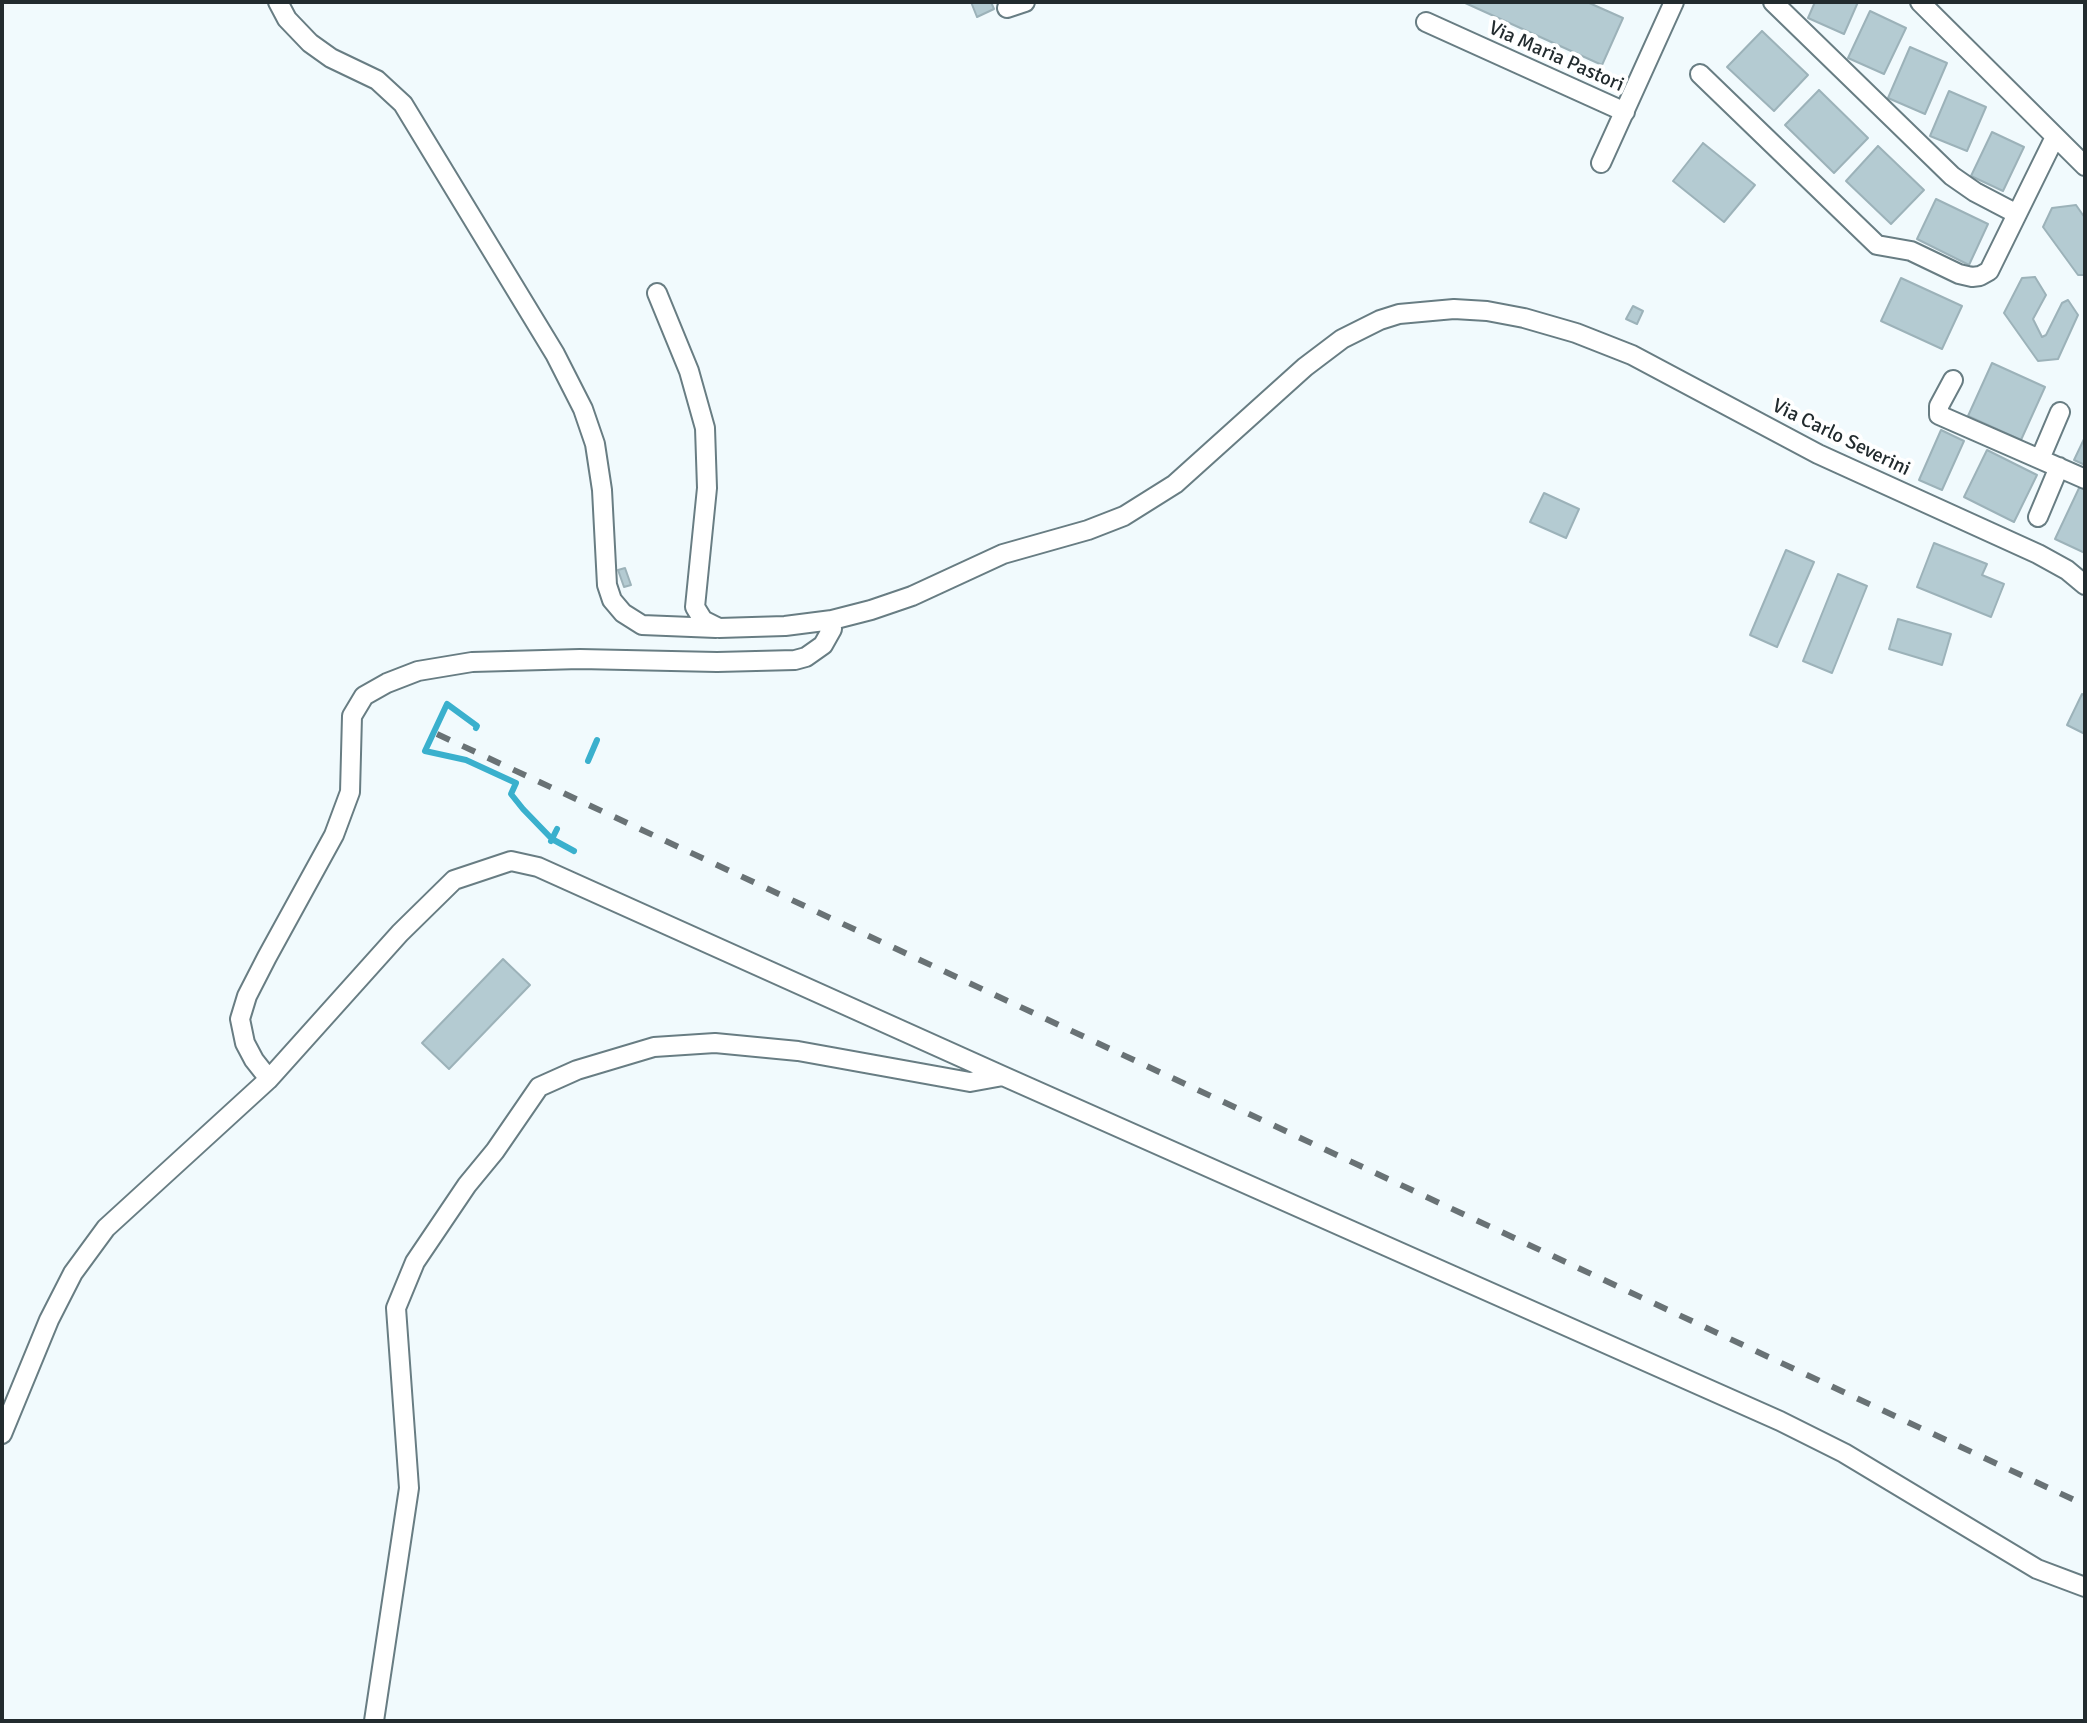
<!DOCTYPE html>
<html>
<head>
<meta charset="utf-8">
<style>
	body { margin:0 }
	#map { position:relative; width:2087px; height:1723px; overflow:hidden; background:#f1fafd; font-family:Signika,sans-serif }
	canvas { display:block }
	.frame { position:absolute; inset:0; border:4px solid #222b2e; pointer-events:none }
</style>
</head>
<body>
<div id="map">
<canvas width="2087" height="1723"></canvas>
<div class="frame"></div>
</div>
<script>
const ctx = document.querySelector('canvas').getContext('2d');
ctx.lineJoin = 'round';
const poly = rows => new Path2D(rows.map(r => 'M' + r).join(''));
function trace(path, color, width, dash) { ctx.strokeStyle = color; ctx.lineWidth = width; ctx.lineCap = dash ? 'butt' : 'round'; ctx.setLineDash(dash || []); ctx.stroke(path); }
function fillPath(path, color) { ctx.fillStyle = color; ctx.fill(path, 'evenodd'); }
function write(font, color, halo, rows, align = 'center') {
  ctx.font = font + ' Signika,sans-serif'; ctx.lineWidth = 8; ctx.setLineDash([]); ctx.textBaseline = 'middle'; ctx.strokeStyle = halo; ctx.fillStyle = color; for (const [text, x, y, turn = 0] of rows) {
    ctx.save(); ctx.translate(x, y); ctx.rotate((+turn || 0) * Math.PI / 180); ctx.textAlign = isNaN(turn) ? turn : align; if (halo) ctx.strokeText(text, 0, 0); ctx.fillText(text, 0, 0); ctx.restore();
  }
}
const stream = poly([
	[476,728,477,726,447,704,425,751,466,760,516,783,511,794,523,809,552,839,574,851],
	[588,761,597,740],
	[551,841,557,829]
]);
const building = poly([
	[971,2,991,2,994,9,977,17,971,2],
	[1463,2,1587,2,1623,18,1602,65,1463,2],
	[1815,2,1858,2,1844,34,1808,18,1815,2],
	[1870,11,1906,28,1884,74,1848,58,1870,11],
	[1762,31,1808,75,1774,111,1727,67,1762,31],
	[1910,47,1947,63,1925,114,1888,98,1910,47],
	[1819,90,1868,138,1834,173,1785,125,1819,90],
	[1949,91,1986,107,1967,151,1930,136,1949,91],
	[1992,132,2024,147,2003,191,1971,176,1992,132],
	[1703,143,1755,185,1724,222,1673,181,1703,143],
	[1878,146,1924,190,1891,224,1846,181,1878,146],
	[1936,199,1988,224,1969,265,1917,239,1936,199],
	[2076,205,2085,218,2085,275,2078,275,2043,227,2052,208,2076,205],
	[2035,277,2046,295,2033,319,2042,337,2046,335,2062,303,2068,300,2078,315,2058,359,2038,361,2004,313,2022,278,2035,277],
	[1901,278,1962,306,1942,349,1881,321,1901,278],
	[1633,306,1643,311,1637,324,1626,319,1633,306],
	[1992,363,2045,387,2021,440,1968,416,1992,363],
	[1941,430,1964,441,1942,490,1919,480,1941,430],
	[2085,437,2085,465,2074,460,2085,437],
	[1987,450,2037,475,2014,522,1964,497,1987,450],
	[2080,486,2085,488,2085,553,2055,539,2080,486],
	[1544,493,1579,509,1566,538,1530,522,1544,493],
	[1934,543,1987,564,1982,575,2004,584,1991,617,1917,587,1934,543],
	[1786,550,1814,562,1777,647,1750,635,1786,550],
	[625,568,631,585,624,587,618,570,625,568],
	[1838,574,1867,586,1832,673,1803,661,1838,574],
	[1898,619,1951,634,1942,665,1889,649,1898,619],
	[2082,694,2085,695,2085,734,2067,725,2082,694],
	[503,959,530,985,449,1069,422,1043,503,959]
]);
const minor = poly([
	[278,2,287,19,310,43,331,58,377,80,403,104,555,354,583,409,595,444,602,490,607,585,612,600,623,613,642,625,716,628],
	[1773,2,1952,176,1975,192,2017,214],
	[1920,2,2085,166],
	[1007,8,1025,2],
	[1426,22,1625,112],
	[1700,74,1877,245,1911,251,1959,274,1972,277,1980,276,1989,271,2055,137],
	[1601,163,1674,2],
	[657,293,689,371,705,428,707,488,695,607,703,620,719,628,785,626,832,620,871,610,912,596,1003,554,1088,530,1124,516,1175,484,1305,367,1342,339,1380,320,1399,314,1454,309,1487,311,1524,318,1576,333,1632,355,1818,454,2038,554,2067,570,2085,585],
	[1953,380,1939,406,1939,415,2085,479],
	[2040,459,2060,412],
	[2038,517,2059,467],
	[269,1079,254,1060,245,1043,240,1019,247,996,267,957,334,835,350,792,352,716,364,696,387,683,418,671,472,662,580,659,717,662,795,660,806,657,823,645,832,629,832,620],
	[2,1434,49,1320,73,1273,106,1228,269,1079,400,933,454,880,511,861,538,867,1003,1076,1780,1421,1844,1453,2037,1569,2085,1587],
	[374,1721,409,1488,396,1308,415,1262,467,1185,495,1151,539,1087,577,1070,654,1047,715,1043,798,1051,970,1082,1003,1076]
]);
const rail = poly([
	[437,734,2085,1505]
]);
const streetNames = [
	["Via Maria Pastori",1556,57,24],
	["Via Carlo Severini",1841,438,26]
];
trace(stream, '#3ab0cd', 6);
fillPath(building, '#b4cbd2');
trace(building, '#9cb2b9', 2);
trace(minor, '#687d83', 22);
trace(minor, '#fff', 18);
trace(rail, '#697275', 6, [14, 14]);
write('20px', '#222b2e', '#fff', streetNames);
</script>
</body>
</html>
